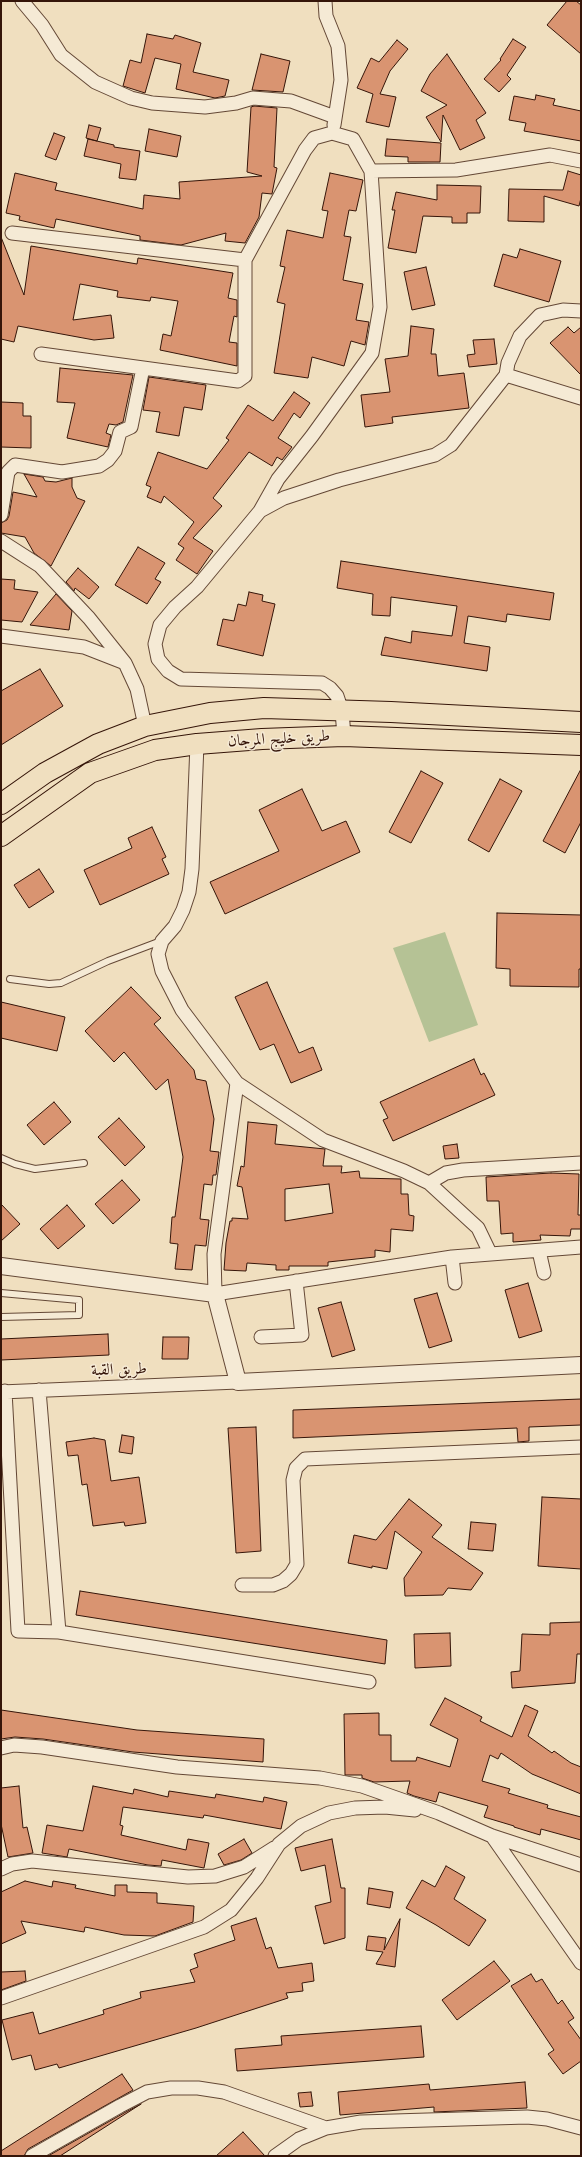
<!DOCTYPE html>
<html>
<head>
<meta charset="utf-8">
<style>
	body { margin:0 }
	#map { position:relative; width:582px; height:2157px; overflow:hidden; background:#f0dfbf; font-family:"Old Standard TT",serif }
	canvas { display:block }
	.frame { position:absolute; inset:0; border:2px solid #351509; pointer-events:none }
</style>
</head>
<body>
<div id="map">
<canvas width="582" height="2157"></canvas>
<div class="frame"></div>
</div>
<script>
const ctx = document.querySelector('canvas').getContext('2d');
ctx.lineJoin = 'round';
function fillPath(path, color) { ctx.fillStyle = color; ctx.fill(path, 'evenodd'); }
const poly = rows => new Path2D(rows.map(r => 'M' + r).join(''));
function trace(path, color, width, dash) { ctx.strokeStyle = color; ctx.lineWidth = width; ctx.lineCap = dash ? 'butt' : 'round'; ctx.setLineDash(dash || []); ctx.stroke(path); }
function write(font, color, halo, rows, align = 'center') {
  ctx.font = font + ' "Old Standard TT",Amiri,serif'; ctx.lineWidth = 3; ctx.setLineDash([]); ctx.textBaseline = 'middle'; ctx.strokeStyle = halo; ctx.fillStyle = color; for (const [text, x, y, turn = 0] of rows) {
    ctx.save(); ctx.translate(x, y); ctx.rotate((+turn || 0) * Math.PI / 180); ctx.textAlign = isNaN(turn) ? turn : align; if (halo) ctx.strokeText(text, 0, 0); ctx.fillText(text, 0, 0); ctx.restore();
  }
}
const green = poly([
	[445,932,478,1025,429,1042,393,948]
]);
const building = poly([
	[567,1,576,1,581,5,581,54,547,25,567,1],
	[147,34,173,39,175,35,201,43,193,72,229,80,225,96,215,98,176,89,181,64,155,58,145,93,123,86,130,60,141,63,147,34],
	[513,39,526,47,507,75,511,79,499,92,484,79,501,60,500,59,513,39],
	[397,40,408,49,390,71,380,94,396,97,389,127,366,122,373,94,357,88,371,58,379,62,397,40],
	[261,54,290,61,283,92,252,90,261,54],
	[447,54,486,113,476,120,485,138,460,150,443,115,441,142,426,117,447,105,421,91,430,74,447,54],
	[536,95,555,99,553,105,581,111,581,141,524,131,526,123,509,120,514,96,535,100,536,95],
	[254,106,277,108,274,167,277,168,272,194,262,193,259,217,245,243,225,241,226,233,181,245,140,240,140,236,56,219,54,228,19,220,20,216,6,213,15,173,57,183,55,190,143,209,144,195,180,199,179,182,262,176,247,172,251,107,254,106],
	[89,125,101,128,97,141,86,138,89,125],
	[149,129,181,136,177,157,145,151,149,129],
	[54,133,65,137,56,160,45,156,54,133],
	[88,139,114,145,114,147,140,151,136,180,119,178,121,164,84,156,88,139],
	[387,139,441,143,440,162,408,162,408,157,385,156,387,139],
	[568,171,581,175,581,198,579,206,544,196,544,222,508,221,509,189,563,190,568,171],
	[330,173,363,180,356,211,349,210,344,236,351,237,343,280,363,284,356,320,369,322,365,345,351,341,344,366,312,357,308,378,274,373,285,304,277,302,285,267,280,266,287,230,323,238,328,211,322,210,330,173],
	[437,185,481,186,480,213,467,213,467,223,452,223,452,217,423,216,416,253,388,248,395,210,392,210,396,192,437,200,437,185],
	[1,237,24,295,31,246,137,264,138,258,233,273,228,298,237,300,237,317,234,316,229,342,237,343,237,366,160,350,163,334,171,336,178,301,151,297,150,301,117,297,118,291,80,284,73,320,111,315,114,338,94,340,18,326,14,342,1,339,1,237],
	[520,249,561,261,549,302,494,286,503,254,517,258,520,249],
	[426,267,435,305,412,310,404,272,426,267],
	[411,326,434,329,431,354,436,354,438,376,464,373,469,408,392,417,393,423,365,427,361,395,390,392,385,359,408,356,411,326],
	[568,327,574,333,581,327,581,375,550,343,568,327],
	[494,339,497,364,469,367,467,355,475,354,473,340,494,339],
	[60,368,133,375,123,422,116,425,109,424,106,433,111,435,108,447,67,438,75,403,57,402,60,368],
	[149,377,206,385,202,410,184,407,179,436,156,432,160,412,143,410,149,377],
	[294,392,310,403,300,418,294,413,278,438,292,447,282,460,277,457,272,466,249,452,213,498,222,506,193,538,213,551,197,574,176,560,184,548,178,544,194,522,164,496,161,503,147,497,151,487,146,485,158,452,207,469,229,440,226,438,248,405,273,421,294,392],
	[1,402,23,403,23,416,31,416,31,448,1,447,1,402],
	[24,474,43,477,45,481,56,482,72,478,72,487,77,498,85,501,51,566,34,553,25,537,1,533,1,523,7,520,9,516,13,492,37,497,24,474],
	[138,547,165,563,155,579,161,582,147,604,115,585,138,547],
	[341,561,554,593,550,620,507,614,506,622,468,616,464,643,490,647,487,671,381,655,385,637,411,643,412,631,452,636,457,606,391,597,390,616,372,615,373,594,337,588,341,561],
	[78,568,99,587,89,599,75,588,74,591,66,582,78,568],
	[1,579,15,580,14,589,38,592,22,622,1,620,1,579],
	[249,592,263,595,262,601,275,604,263,656,217,645,223,619,234,621,238,604,246,606,249,592],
	[56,594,72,611,69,630,30,625,56,594],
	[40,669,63,706,1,745,1,691,40,669],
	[581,769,581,822,565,853,543,841,581,769],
	[421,771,443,783,411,843,389,832,421,771],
	[500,779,522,791,489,852,468,840,500,779],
	[302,789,322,831,346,821,360,852,225,914,210,882,279,851,259,810,302,789],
	[152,827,166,857,162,859,169,874,100,905,84,870,132,848,128,838,152,827],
	[39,869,54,892,29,908,14,885,39,869],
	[497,913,581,915,581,969,579,969,579,987,510,986,510,969,496,968,497,913],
	[267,982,299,1053,313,1047,322,1070,291,1083,274,1044,260,1050,235,997,267,982],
	[131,987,161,1018,154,1024,194,1070,196,1079,206,1081,214,1119,210,1151,219,1152,216,1175,213,1175,212,1185,204,1184,200,1219,209,1220,206,1246,195,1245,192,1270,175,1269,178,1244,170,1243,172,1217,175,1217,183,1157,168,1079,156,1090,124,1052,114,1062,85,1031,131,987],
	[1,1002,65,1017,57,1051,1,1038,1,1002],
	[474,1059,481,1075,484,1073,495,1095,393,1141,383,1120,388,1118,380,1102,474,1059],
	[54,1102,71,1122,44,1145,27,1125,54,1102],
	[119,1118,145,1147,125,1166,98,1137,119,1118],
	[248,1122,277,1125,275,1144,325,1149,323,1166,342,1166,341,1173,359,1171,360,1178,401,1179,401,1194,408,1194,409,1215,414,1216,413,1231,391,1229,390,1252,375,1250,375,1257,328,1262,328,1266,289,1266,289,1270,276,1270,276,1265,247,1263,246,1271,224,1270,226,1243,230,1221,232,1221,232,1218,248,1219,242,1187,237,1186,241,1166,244,1167,248,1122],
	[329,1184,333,1213,285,1221,285,1189,329,1184],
	[457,1144,459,1158,445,1159,443,1146,457,1144],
	[551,1173,579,1174,578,1215,581,1215,581,1229,571,1229,570,1236,540,1235,541,1240,513,1242,513,1233,501,1234,499,1201,487,1201,486,1177,551,1173],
	[122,1180,140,1200,113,1224,95,1204,122,1180],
	[1,1204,20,1224,1,1241,1,1204],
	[67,1205,85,1226,58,1249,40,1229,67,1205],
	[528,1283,542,1331,519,1338,505,1290,528,1283],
	[437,1293,452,1341,429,1348,414,1299,437,1293],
	[341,1302,355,1350,332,1357,318,1308,341,1302],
	[108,1334,109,1355,1,1360,1,1339,108,1334],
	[163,1337,189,1337,188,1359,162,1359,163,1337],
	[581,1399,581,1425,529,1427,529,1441,518,1442,517,1428,293,1438,293,1410,581,1399],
	[256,1427,261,1551,236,1553,228,1428,256,1427],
	[122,1435,134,1437,132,1454,119,1452,122,1435],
	[94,1438,105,1440,111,1481,139,1477,146,1523,125,1526,124,1522,93,1526,87,1484,82,1485,78,1455,68,1456,66,1442,94,1438],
	[542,1497,581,1499,581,1569,538,1566,542,1497],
	[409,1499,442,1525,432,1537,483,1573,471,1590,448,1588,443,1595,405,1596,404,1578,422,1552,395,1531,387,1569,372,1566,372,1568,348,1563,354,1535,376,1540,409,1499],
	[471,1522,496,1524,493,1551,468,1549,471,1522],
	[80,1591,387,1640,385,1664,76,1615,80,1591],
	[581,1622,581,1654,577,1654,575,1683,512,1688,511,1672,520,1671,522,1634,550,1635,550,1623,581,1622],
	[450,1633,451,1666,415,1668,414,1634,450,1633],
	[445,1698,482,1717,480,1721,512,1737,525,1705,538,1711,528,1736,552,1753,554,1751,571,1763,581,1767,581,1794,532,1774,501,1753,498,1759,490,1755,482,1781,510,1789,508,1793,548,1805,547,1808,581,1817,581,1840,541,1829,540,1835,514,1827,514,1826,484,1817,488,1806,439,1792,436,1802,414,1796,407,1793,410,1781,374,1782,362,1778,362,1775,345,1775,344,1714,379,1713,379,1735,391,1735,391,1761,416,1761,417,1757,450,1767,458,1739,430,1725,445,1698],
	[1,1710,137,1730,264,1739,263,1762,133,1752,43,1739,15,1737,1,1739,1,1710],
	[19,1786,23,1828,27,1827,33,1853,8,1857,1,1824,1,1788,19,1786],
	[93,1786,133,1794,134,1789,168,1797,169,1791,215,1798,216,1794,263,1802,264,1797,287,1802,281,1829,204,1815,203,1818,123,1807,120,1825,123,1826,121,1835,186,1850,188,1839,209,1843,204,1868,162,1860,161,1866,148,1865,69,1849,67,1857,42,1853,47,1825,83,1831,93,1786],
	[244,1839,252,1853,241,1860,224,1865,218,1854,244,1839],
	[332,1839,341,1888,345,1888,345,1938,324,1944,315,1906,331,1902,325,1865,301,1871,295,1848,332,1839],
	[446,1866,465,1877,454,1899,486,1920,469,1946,436,1925,406,1908,422,1880,435,1887,446,1866],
	[25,1881,52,1887,53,1881,76,1885,75,1888,115,1896,115,1885,127,1885,127,1892,157,1893,157,1903,194,1906,193,1922,155,1936,124,1935,85,1927,84,1932,21,1921,26,1933,1,1944,1,1892,25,1881],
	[369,1888,393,1892,390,1908,367,1904,369,1888],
	[256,1918,266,1949,271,1947,278,1968,312,1963,314,1981,302,1983,303,1991,286,1993,288,1998,196,2028,59,2068,57,2064,35,2070,31,2055,12,2060,2,2020,33,2012,39,2034,104,2014,103,2010,141,1998,140,1992,195,1982,190,1970,198,1967,194,1954,235,1940,231,1926,256,1918],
	[400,1919,395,1967,376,1964,383,1952,366,1950,368,1936,386,1938,384,1950,400,1919],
	[494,1961,510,1981,457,2020,442,2000,494,1961],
	[25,1971,26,1981,1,1990,1,1972,25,1971],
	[531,1974,536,1982,542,1979,558,2004,562,2000,574,2018,568,2022,581,2040,581,2061,563,2074,548,2054,554,2050,511,1986,531,1974],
	[421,2026,424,2057,237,2071,235,2049,282,2045,281,2036,421,2026],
	[122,2074,133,2090,28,2149,24,2156,1,2156,1,2151,122,2074],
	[525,2082,527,2108,434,2112,434,2107,340,2115,338,2092,429,2084,430,2090,525,2082],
	[311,2092,313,2106,300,2107,298,2093,311,2092],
	[141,2104,60,2156,48,2156,124,2113,141,2104],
	[243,2132,265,2156,216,2156,243,2132]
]);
const service = poly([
	[10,979,49,984,61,983,108,961,161,941],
	[1,1158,15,1164,35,1169,84,1163],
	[1,1293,79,1300,79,1315,1,1317]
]);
const minor = poly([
	[22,1,42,25,61,55,95,82,131,98,152,103,205,107,236,103,253,98,291,101,335,117],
	[325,1,326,16,338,46,341,80,334,125],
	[371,171,456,170,550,155,581,161],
	[12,233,245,260],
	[41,354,238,381,245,376,245,260,305,150,314,138,332,133,353,139,371,171,380,307,372,353,312,436,278,479,260,511,197,587,175,607,160,625,155,644,158,659,168,671,181,679,322,683,330,688,337,696,342,711,344,736],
	[506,375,581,398],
	[260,511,284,498,339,480,435,455,451,445,506,375,508,363,520,336,540,315,563,310,581,311],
	[1,515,8,472,15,465,62,472,99,466,108,460,115,451,120,432,131,427,143,368],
	[1,541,40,566,89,618,125,663],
	[1,636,84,647,125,663,137,689,145,726],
	[197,744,192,869,189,892,183,910,175,926,162,941,158,954,162,971,182,1010,237,1083,323,1140,404,1171,429,1183,478,1228,490,1253],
	[237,1083,214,1254,215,1294,452,1257,581,1247],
	[429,1183,446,1173,463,1170,581,1163],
	[539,1251,544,1273],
	[452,1257,455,1283],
	[261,1337,302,1335,296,1281],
	[5,1391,18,1631,59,1632,39,1390],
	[1,1392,238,1382],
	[242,1585,273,1585,283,1581,291,1574,297,1564,293,1480,296,1468,305,1459,581,1447],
	[59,1632,369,1682],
	[1,1748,14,1745,42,1747,177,1767,320,1778,362,1786,439,1813,492,1836,581,1865],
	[492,1836,581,1963],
	[1,1869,12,1864,32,1861,188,1877,215,1876,244,1867,274,1848],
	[1,1998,204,1927,231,1910,257,1878,279,1844,301,1826,329,1813,355,1808,385,1807,415,1810],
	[32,2156,120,2106,147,2092,171,2088,198,2088,224,2092,326,2128],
	[275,2156,299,2139,326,2128,361,2122,527,2117,547,2119,581,2128]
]);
const tertiary = poly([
	[1,1266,215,1294,238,1382,581,1365]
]);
const primary = poly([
	[1,804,45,773,98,744,145,726,210,713,264,708,391,712,581,722],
	[1,836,90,773,155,750,197,744,262,739,344,736,581,745]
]);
const streetNames = [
	["طريق خليج المرجان",279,739,-3],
	["طريق القبة",119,1370,-2]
];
fillPath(green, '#b5c295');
fillPath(building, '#d99471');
trace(building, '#351509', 1);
trace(service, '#644836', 8);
trace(minor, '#644836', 15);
trace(tertiary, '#644836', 18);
trace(primary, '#351509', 22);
trace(service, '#f5ead5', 6);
trace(minor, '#f5ead5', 13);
trace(tertiary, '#f5ead5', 16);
trace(primary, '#f0dfbf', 20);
write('16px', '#351509', '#f5ead5', streetNames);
</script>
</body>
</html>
